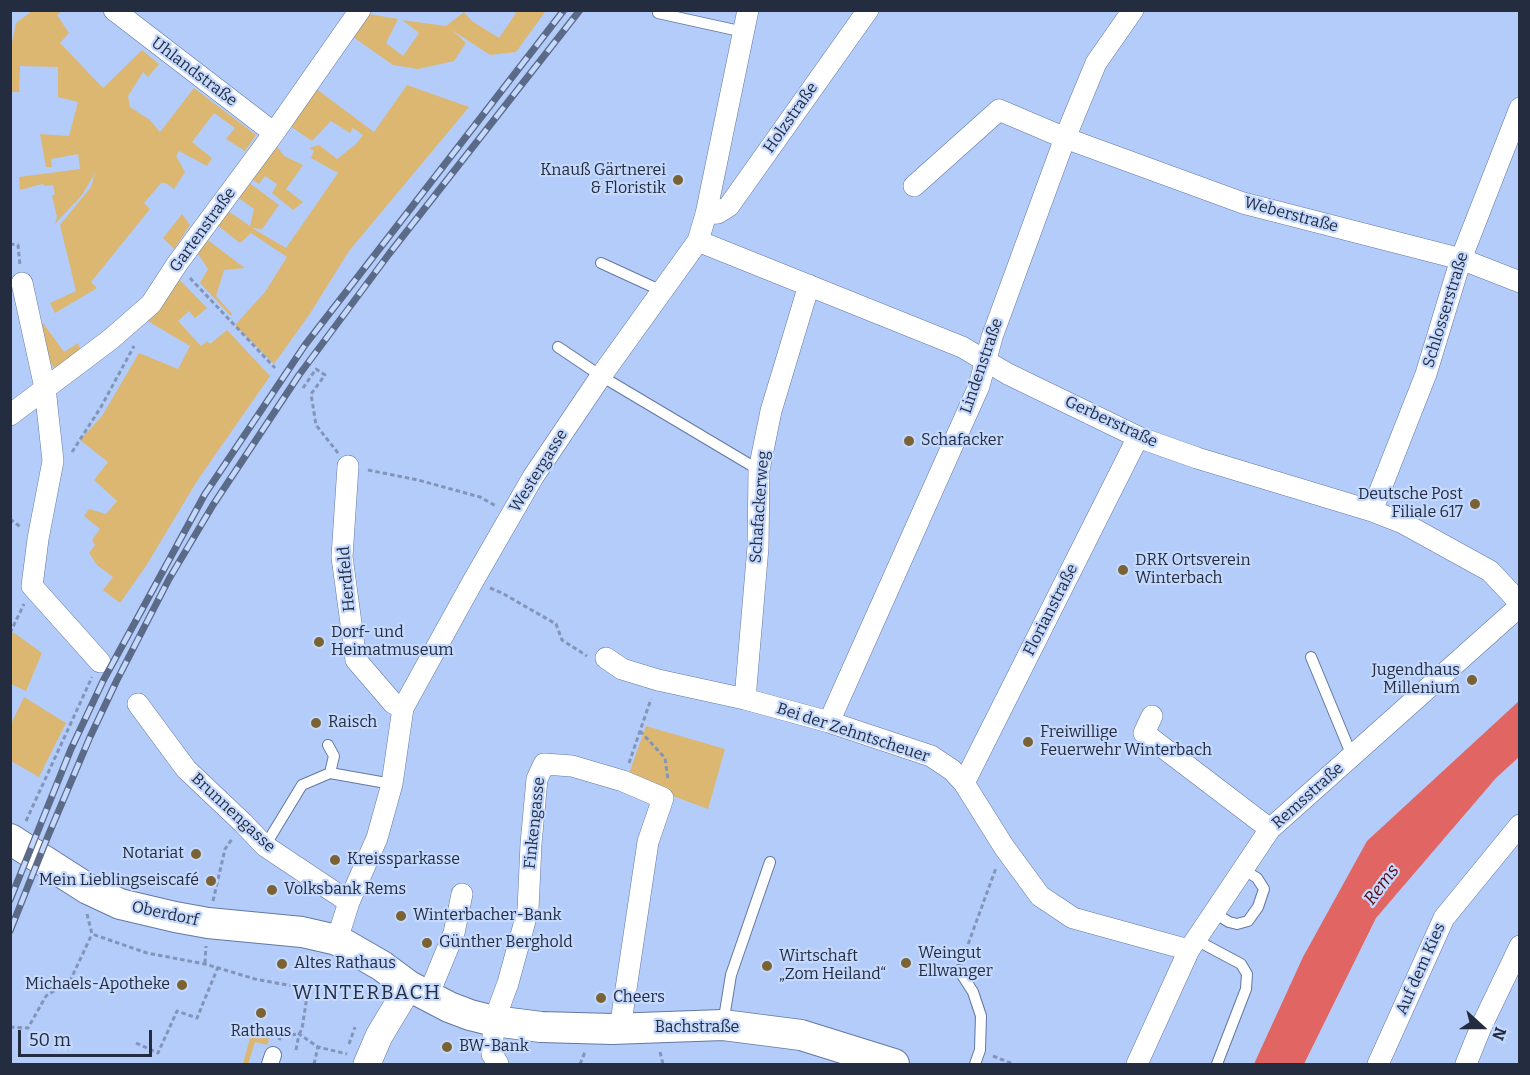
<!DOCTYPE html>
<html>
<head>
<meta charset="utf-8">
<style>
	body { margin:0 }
	#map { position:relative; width:1530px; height:1075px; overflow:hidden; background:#b4ccfa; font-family:Bitter,serif }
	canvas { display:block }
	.frame { position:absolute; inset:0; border:12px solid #242d3f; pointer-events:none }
	.north { position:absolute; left:1452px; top:997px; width:60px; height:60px; -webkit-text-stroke:4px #c5d9fe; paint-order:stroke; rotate:111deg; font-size:16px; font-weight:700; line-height:24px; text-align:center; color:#242d3f }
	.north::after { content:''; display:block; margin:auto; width:21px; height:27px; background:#242d3f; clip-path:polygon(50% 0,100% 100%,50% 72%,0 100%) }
	.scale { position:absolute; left:18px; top:1030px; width:134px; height:27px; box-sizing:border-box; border:3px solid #242d3f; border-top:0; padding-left:8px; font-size:18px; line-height:21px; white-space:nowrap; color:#242d3f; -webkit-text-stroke:4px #c5d9fe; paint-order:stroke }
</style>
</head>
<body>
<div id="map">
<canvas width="1530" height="1075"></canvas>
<div class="frame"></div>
<div class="north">N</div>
<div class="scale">50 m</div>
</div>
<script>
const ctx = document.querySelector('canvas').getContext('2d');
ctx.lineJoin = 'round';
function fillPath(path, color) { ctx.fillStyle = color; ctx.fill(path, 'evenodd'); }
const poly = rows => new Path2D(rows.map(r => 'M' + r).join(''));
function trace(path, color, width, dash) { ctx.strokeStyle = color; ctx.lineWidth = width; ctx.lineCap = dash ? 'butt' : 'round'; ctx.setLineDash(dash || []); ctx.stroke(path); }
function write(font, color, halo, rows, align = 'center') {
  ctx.font = font + ' Bitter,serif'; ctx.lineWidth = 4.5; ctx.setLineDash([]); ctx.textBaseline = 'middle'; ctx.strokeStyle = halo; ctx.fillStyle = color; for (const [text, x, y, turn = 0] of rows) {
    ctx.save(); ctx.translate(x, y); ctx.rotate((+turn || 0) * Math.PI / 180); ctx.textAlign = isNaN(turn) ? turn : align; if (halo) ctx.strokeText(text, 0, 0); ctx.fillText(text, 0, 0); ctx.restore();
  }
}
const green = poly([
	[543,10,545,12,516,52,490,55,452,30,466,43,454,61,418,69,393,65,353,37,369,14,398,19,386,43,403,56,419,33,402,20,446,26,464,12,472,21,499,38,516,13,513,11],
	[32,11,62,11,57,15,69,33,60,43,103,88,142,50,159,64,148,77,143,72,128,96,130,107,150,120,160,132,194,88,256,135,245,151,226,139,235,128,214,113,192,142,212,158,207,166,179,151,176,156,185,172,174,189,166,183,161,183,144,203,150,209,91,282,97,288,55,313,50,303,76,291,60,225,91,187,95,173,82,195,55,224,57,217,52,196,55,194,53,185,45,186,42,184,20,190,19,177,80,169,78,154,51,159,52,167,46,167,40,134,69,136,78,102,58,97,58,67,20,66,19,92,11,92,11,47,16,23],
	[407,85,469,107,349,251,309,315,274,364,235,325,265,292,287,257,251,233,240,243,213,222,225,209,250,226,254,209,236,196,248,182,279,205,262,229,252,228,286,248,338,173,311,158,314,151,309,148,319,145,337,159,356,144,363,135,353,128,350,133,331,121,312,141,287,124,315,88,374,132],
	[276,145,284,156,303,165,286,189,303,202,293,210,272,193,277,184,265,176,259,184,249,177],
	[182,214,190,225,174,249,163,238],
	[205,238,245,268,224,270,216,296,232,314,231,316,200,283,208,269,198,254],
	[177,277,207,308,195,318,189,311,178,321,201,346,207,341,210,344,227,330,270,376,197,481,146,566,120,603,103,590,113,577,97,565,89,553,95,545,92,540,100,529,84,516,89,509,106,514,117,501,94,480,108,462,80,440,102,416,139,353,178,369,190,346,146,320],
	[43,323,64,352,78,343,82,355,57,370,46,358,39,325],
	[13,632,42,653,26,691,11,684,11,637],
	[24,697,66,723,39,777,11,761,11,724],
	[646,726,725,749,708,809,627,779],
	[254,1023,270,1027,268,1045,255,1042,248,1064,243,1064]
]);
const water = poly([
	[1519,701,1519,757,1496,778,1376,918,1304,1064,1254,1064,1303,957,1367,841]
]);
const path = poly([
	[10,244,18,245,20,265],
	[190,278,275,368],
	[303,388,316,369,325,375,311,394,316,425,338,453],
	[72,452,101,407,134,346],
	[368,470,418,480,480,497,496,506],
	[10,519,22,528],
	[490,588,502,593,556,624,562,640,587,656],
	[10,633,24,604],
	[640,731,665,758,668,780],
	[629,763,651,699],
	[26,821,92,677],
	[213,901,225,849,232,839],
	[87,914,92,934,147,953,205,964,255,979,298,987],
	[963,958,996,868],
	[205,963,206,946],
	[10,1027,28,1028,46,996,70,981,92,934],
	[279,1040,281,1036,299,1034,302,1029,307,996],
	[136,1043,158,1053,177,1011,197,1018,218,967],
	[349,1044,355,1027],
	[296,1050,299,1034,318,1047,347,1054],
	[660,1052,663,1064],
	[993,1056,1013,1064],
	[314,1064,318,1047],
	[580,1064,585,1052]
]);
const service = poly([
	[658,13,744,32],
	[601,263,662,291],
	[558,347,601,376,759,470],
	[1311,657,1352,756],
	[330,773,392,784],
	[265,846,302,785,330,773,334,756,328,745],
	[1214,913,1229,922,1237,924,1248,921,1258,907,1264,889,1257,878,1244,870],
	[1196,940,1241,964,1247,974,1246,989,1217,1064],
	[959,970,973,992,981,1016,980,1050,975,1064],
	[723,1024,731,975,770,862]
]);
const pedestrian = poly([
	[270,1064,273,1055]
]);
const minor = poly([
	[114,10,274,133],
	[914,186,999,110,1065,138,1243,203,1461,259,1520,282],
	[706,214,718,213,729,206,868,10],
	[698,241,962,347,1008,374,1138,437,1197,458,1372,511,1403,523,1490,571,1520,603],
	[22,283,45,388,53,461,38,539,32,586,100,662],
	[10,415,111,339,151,304,177,264,274,133,360,10],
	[348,466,342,557,356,660,393,703,403,708],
	[1372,511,1426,374,1461,259,1520,108],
	[606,658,622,669,658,680,745,699,829,722,931,756,952,770,964,783,1004,847,1040,896,1073,918,1189,950],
	[745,699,758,547,759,470,771,411,809,285],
	[138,704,186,769,243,823,265,846,349,902],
	[1152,716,1144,733,1270,829],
	[829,722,979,386,992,337,1065,138,1096,63,1133,10],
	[964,783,1138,437],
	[337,940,349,902,377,838,392,784,403,708,472,583,533,477,601,376,698,241,706,214,748,10],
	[428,996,454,933,462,894],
	[498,1064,492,1054,494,1021,508,983,528,910,531,844,537,779,544,764,572,766,623,781,663,798,648,842,620,1029],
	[1137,1064,1189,950,1270,829,1520,606],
	[1378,1064,1444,918,1520,825],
	[1466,1064,1481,1027,1520,946]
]);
const tertiary = poly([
	[367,1064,379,1036,409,986]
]);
const secondary = poly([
	[10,839,88,889,120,904,175,917,208,923,302,932,337,940,382,966,409,986,449,1007,470,1015,494,1021,541,1027,612,1029,723,1025,801,1035,894,1064]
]);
const rail = poly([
	[10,900,71,749,103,681,205,494,305,345,564,10],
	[10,931,48,836,90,737,117,680,169,579,213,505,299,375,389,254,580,10]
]);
const markers = [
	[678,180,6,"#7a6233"],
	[909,441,6,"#7a6233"],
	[1475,504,6,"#7a6233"],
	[1123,570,6,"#7a6233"],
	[319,642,6,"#7a6233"],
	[1472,680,6,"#7a6233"],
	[316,723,6,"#7a6233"],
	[1028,742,6,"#7a6233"],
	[196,854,6,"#7a6233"],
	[335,860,6,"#7a6233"],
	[211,881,6,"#7a6233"],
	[272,890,6,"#7a6233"],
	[401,916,6,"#7a6233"],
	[427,943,6,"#7a6233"],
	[906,963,6,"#7a6233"],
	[282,964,6,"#7a6233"],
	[767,966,6,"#7a6233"],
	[182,985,6,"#7a6233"],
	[601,998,6,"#7a6233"],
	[261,1013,6,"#7a6233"],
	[447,1047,6,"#7a6233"]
];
const streetNames = [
	["Uhlandstraße",194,72,37],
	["Holzstraße",791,118,-55],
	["Weberstraße",1291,215,15],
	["Gartenstraße",203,230,-54],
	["Schlosserstraße",1446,310,-73],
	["Lindenstraße",982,366,-71],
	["Gerberstraße",1111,422,25],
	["Westergasse",539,471,-58],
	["Schafackerweg",760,507,-86],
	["Herdfeld",347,579,-95],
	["Florianstraße",1051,610,-63],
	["Bei der Zehntscheuer",853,733,18],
	["Remsstraße",1308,796,-42],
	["Brunnengasse",233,813,43],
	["Finkengasse",535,823,-84],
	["Oberdorf",165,914,12],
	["Auf dem Kies",1421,969,-66],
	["Bachstraße",697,1028]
];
const poiNames = [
	["Knauß Gärtnerei",666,171,"right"],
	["& Floristik",666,189,"right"],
	["Schafacker",921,441],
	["Deutsche Post",1463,495,"right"],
	["Filiale 617",1463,513,"right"],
	["DRK Ortsverein",1135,561],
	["Winterbach",1135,579],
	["Dorf- und",331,633],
	["Heimatmuseum",331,651],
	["Jugendhaus",1460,671,"right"],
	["Millenium",1460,689,"right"],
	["Raisch",328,723],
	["Freiwillige",1040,733],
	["Feuerwehr Winterbach",1040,751],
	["Notariat",184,854,"right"],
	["Kreissparkasse",347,860],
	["Mein Lieblingseiscafé",199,881,"right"],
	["Volksbank Rems",284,890],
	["Winterbacher-Bank",413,916],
	["Günther Berghold",439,943],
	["Weingut",918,954],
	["Ellwanger",918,972],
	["Wirtschaft",779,957],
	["„Zom Heiland“",779,975],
	["Altes Rathaus",294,964],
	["Michaels-Apotheke",170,985,"right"],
	["Cheers",613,998],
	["Rathaus",261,1032,"center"],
	["BW-Bank",459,1047]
];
const waterNames = [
	["Rems",1382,885,-53]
];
const quarterNames = [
	["WINTERBACH",367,993]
];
fillPath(green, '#dbb771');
fillPath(water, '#e16562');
trace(service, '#6378a3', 12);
trace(pedestrian, '#6378a3', 18);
trace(minor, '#6378a3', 22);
trace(tertiary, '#6378a3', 28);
trace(secondary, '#6378a3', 32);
trace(path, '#8295b9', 3, [4.5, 3]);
trace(service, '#fff', 10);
trace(pedestrian, '#fff', 16);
trace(minor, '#fff', 21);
trace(tertiary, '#fff', 27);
trace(secondary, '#fff', 30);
trace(rail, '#5b6a87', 7);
trace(rail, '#c5d9fe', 4.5, [14]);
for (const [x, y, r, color] of markers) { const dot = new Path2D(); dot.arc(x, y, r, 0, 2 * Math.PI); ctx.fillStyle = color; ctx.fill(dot); trace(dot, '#c5d9fe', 2); }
write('16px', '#242d3f', '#c5d9fe', streetNames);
write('16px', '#242d3f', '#c5d9fe', poiNames, 'left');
write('italic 18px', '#58070e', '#c5d9fe', waterNames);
ctx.letterSpacing = '1.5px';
write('20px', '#242d3f', '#c5d9fe', quarterNames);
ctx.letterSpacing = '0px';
</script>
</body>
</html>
